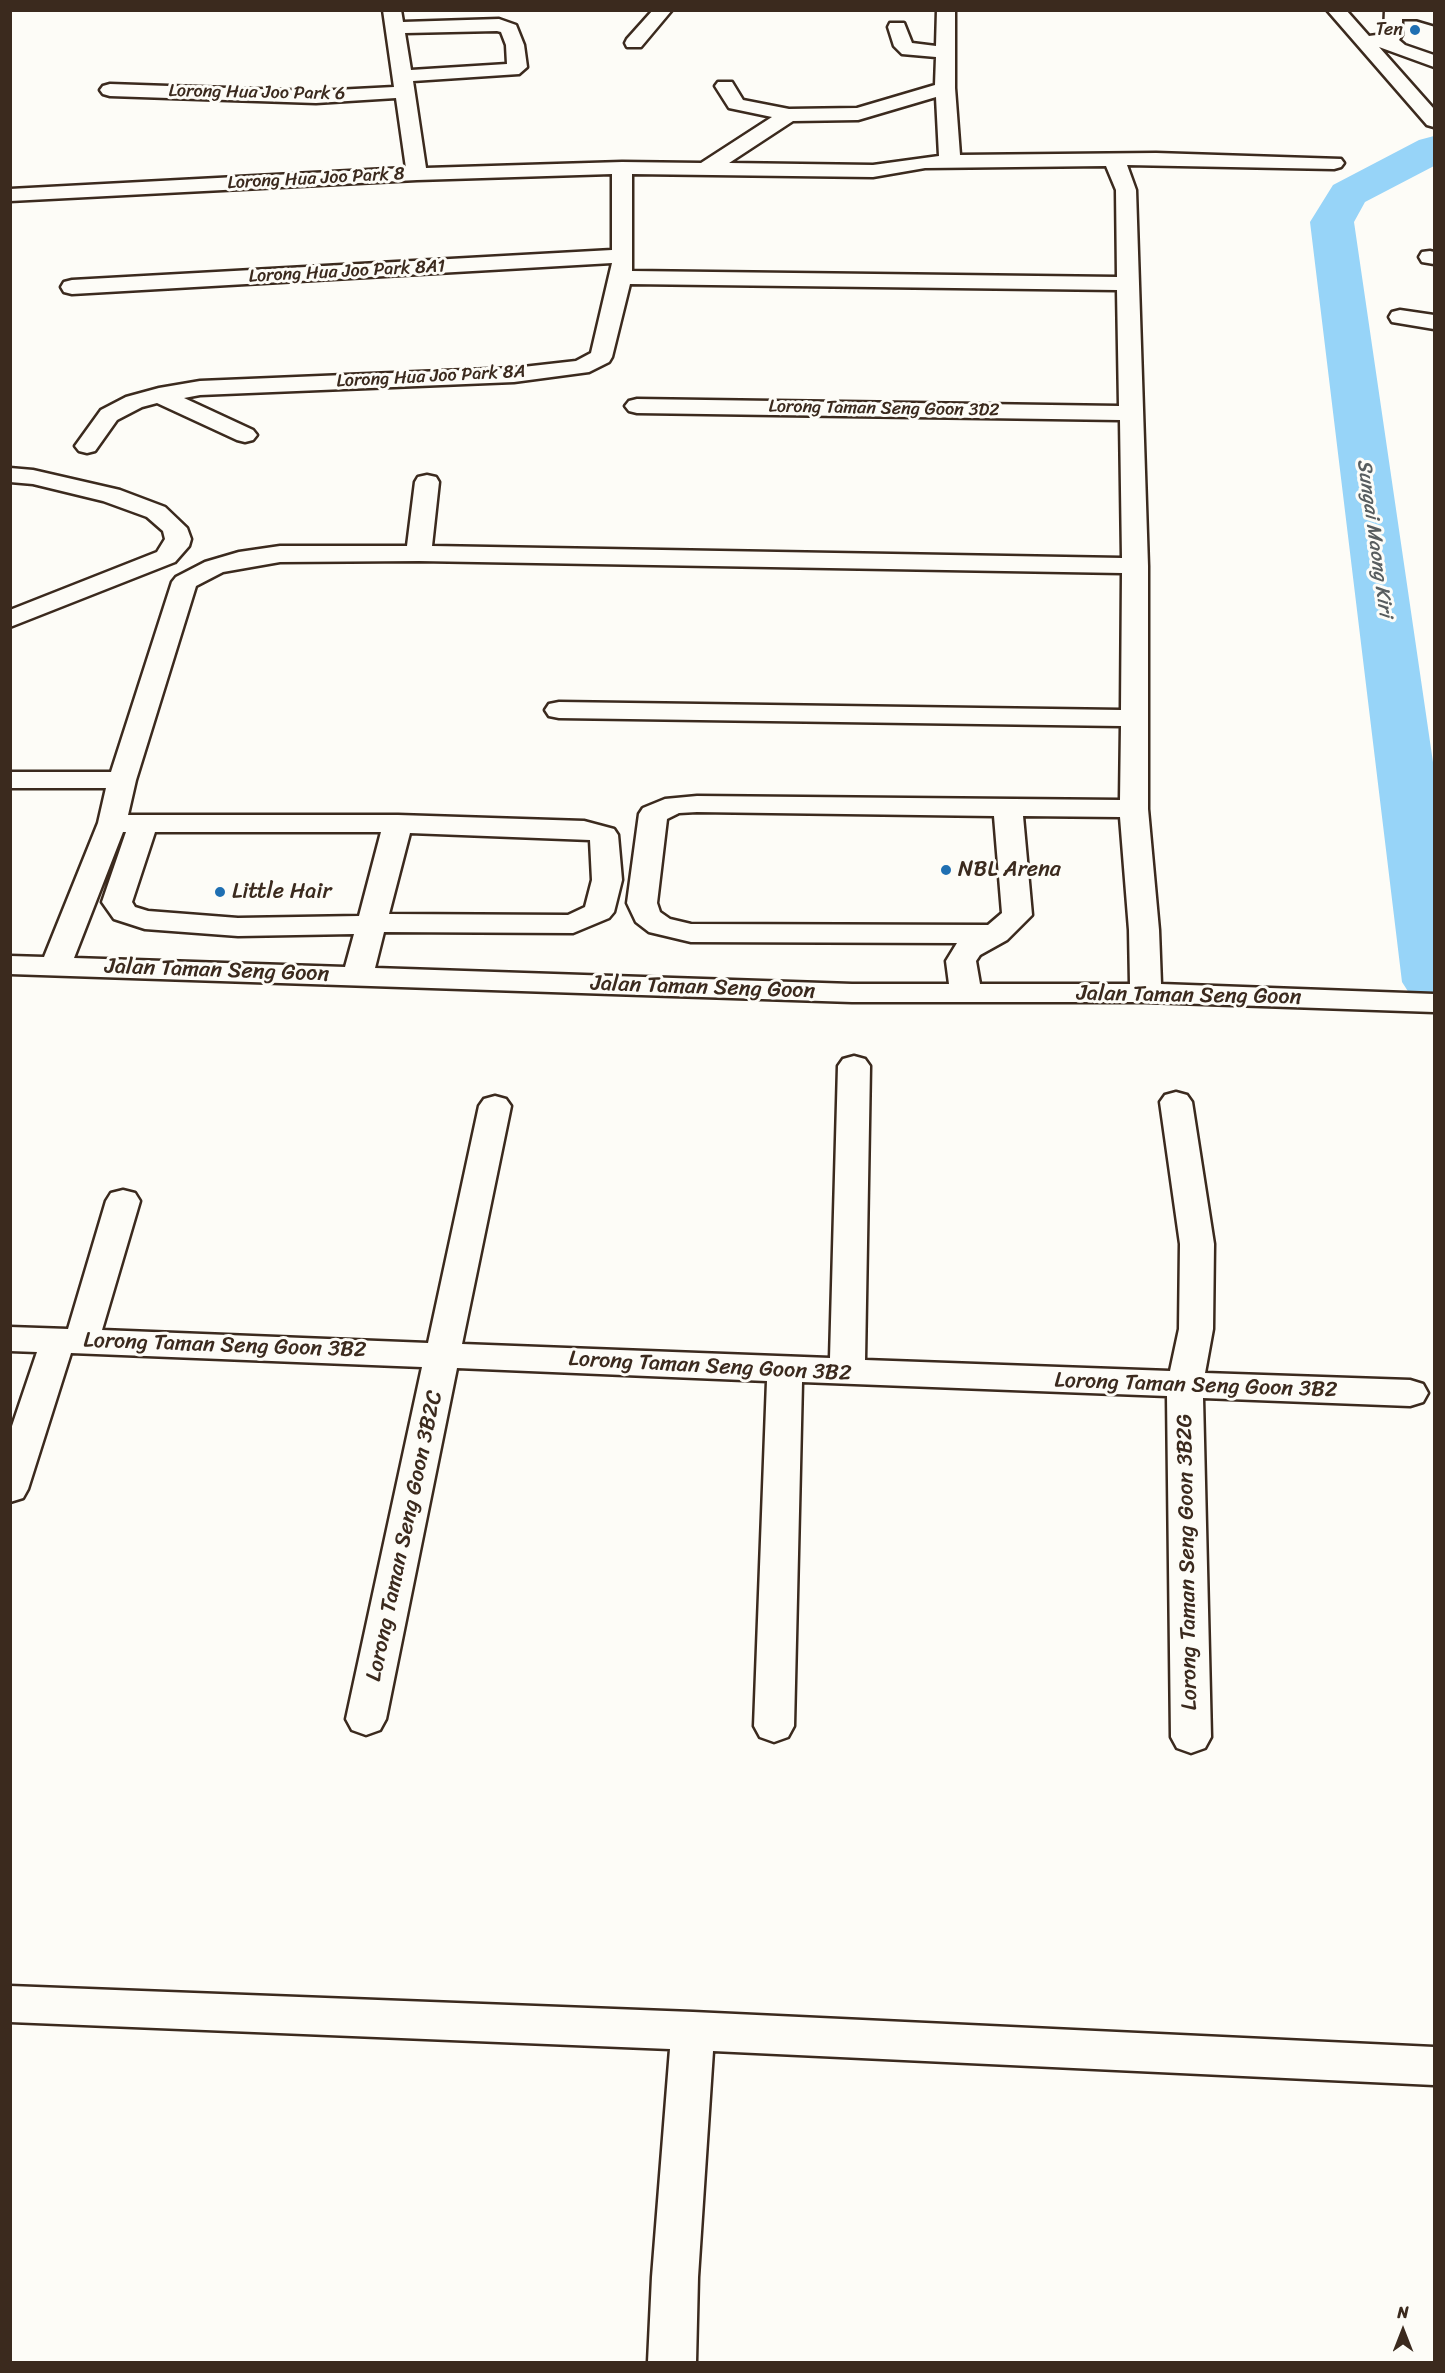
<!DOCTYPE html>
<html>
<head>
<meta charset="utf-8">
<style>
	body { margin:0 }
	#map { position:relative; width:1445px; height:2373px; overflow:hidden; background:#fdfcf7; font-family:Sriracha,sans-serif }
	canvas { display:block }
	.frame { position:absolute; inset:0; border:12px solid #3b2a1e; pointer-events:none }
	.north { position:absolute; left:1373px; top:2301px; width:60px; height:60px; -webkit-text-stroke:4px #fdfcf7; paint-order:stroke; rotate:0deg; font-size:16px; font-weight:700; line-height:24px; text-align:center; color:#3b2a1e }
	.north::after { content:''; display:block; margin:auto; width:21px; height:27px; background:#3b2a1e; clip-path:polygon(50% 0,100% 100%,50% 72%,0 100%) }
</style>
</head>
<body>
<div id="map">
<canvas width="1445" height="2373"></canvas>
<div class="frame"></div>
<div class="north">N</div>
</div>
<script>
const ctx = document.querySelector('canvas').getContext('2d');
ctx.lineJoin = 'round';
const poly = rows => new Path2D(rows.map(r => 'M' + r).join(''));
function fillPath(path, color) { ctx.fillStyle = color; ctx.fill(path, 'evenodd'); }
function trace(path, color, width, dash) { ctx.strokeStyle = color; ctx.lineWidth = width; ctx.lineCap = dash ? 'butt' : 'round'; ctx.setLineDash(dash || []); ctx.stroke(path); }
function write(font, color, halo, rows, align = 'center') {
  ctx.font = font + ' Sriracha,sans-serif'; ctx.lineWidth = 6; ctx.setLineDash([]); ctx.textBaseline = 'middle'; ctx.strokeStyle = halo; ctx.fillStyle = color; for (const [text, x, y, turn = 0] of rows) {
    ctx.save(); ctx.translate(x, y); ctx.rotate((+turn || 0) * Math.PI / 180); ctx.textAlign = isNaN(turn) ? turn : align; if (halo) ctx.strokeText(text, 0, 0); ctx.fillText(text, 0, 0); ctx.restore();
  }
}
const river = poly([
	[1434,136,1434,166,1365,202,1354,222,1434,769,1434,1001,1411,996,1402,982,1310,222,1333,185,1419,140,1434,136]
]);
const minor = poly([
	[383,10,401,10,403,22,499,19,516,25,524,45,527,67,519,74,413,81,426,168,622,162,701,163,772,117,729,108,715,86,718,82,732,82,743,100,789,109,857,108,935,85,936,57,902,54,894,46,888,27,890,23,904,23,912,43,936,46,937,10,955,10,955,88,960,155,1156,153,1341,159,1344,163,1341,167,1334,169,1127,165,1136,190,1148,566,1148,809,1159,930,1161,984,1434,994,1434,1012,1146,1002,852,1002,10,974,10,956,44,957,98,823,106,788,10,788,10,772,111,772,172,582,176,577,205,562,239,552,280,546,407,546,415,482,418,477,427,475,436,477,439,482,432,546,1122,558,1120,420,637,413,629,411,625,406,629,401,637,399,1119,406,1117,290,630,284,612,357,609,362,589,372,514,382,200,395,184,398,253,430,257,435,253,440,245,442,237,440,157,403,142,407,117,420,95,451,87,453,79,451,75,446,101,410,126,397,159,388,200,381,514,368,576,361,591,353,612,263,72,294,64,292,61,287,64,282,72,280,612,250,612,174,417,180,10,201,10,189,406,168,396,98,316,103,110,96,103,94,100,90,103,86,110,84,316,91,394,87,383,10],
	[497,31,501,32,506,45,507,64,411,70,405,33,497,31],
	[936,97,939,156,873,165,729,163,793,121,858,120,936,97],
	[1106,166,1116,190,1117,277,632,271,632,174,873,177,925,168,1106,166],
	[419,561,1122,573,1121,710,559,702,549,704,545,710,549,716,559,718,1121,726,1120,800,697,796,665,799,643,808,639,814,627,903,636,922,649,932,691,942,957,943,946,961,949,984,852,984,375,968,384,932,573,933,609,918,614,912,622,880,618,835,614,829,584,821,398,815,128,815,136,780,196,586,223,572,280,562,419,561],
	[697,812,994,816,1002,913,988,925,691,924,670,919,660,912,657,903,667,819,679,813,697,812],
	[1023,816,1120,817,1129,930,1130,984,980,984,976,961,980,955,1007,940,1032,915,1023,816],
	[123,832,126,832,102,902,114,919,145,929,238,936,354,934,345,967,74,958,123,832],
	[155,832,381,832,359,916,238,918,148,911,135,907,132,902,155,832],
	[410,833,590,840,592,880,585,907,568,915,389,914,410,833],
	[653,10,672,10,641,47,627,47,625,43,627,39,653,10],
	[1327,10,1346,10,1369,36,1384,34,1385,10,1434,12,1434,24,1417,19,1402,19,1402,35,1399,40,1405,45,1434,55,1434,67,1379,47,1434,109,1434,127,1427,125,1327,10],
	[1430,251,1434,252,1434,264,1422,262,1419,257,1422,252,1430,251],
	[1400,310,1434,315,1434,329,1392,322,1389,317,1392,312,1400,310],
	[10,468,33,470,120,490,165,507,187,528,191,539,189,546,175,562,10,627,10,610,157,552,165,539,163,531,147,517,103,501,33,484,10,482,10,468],
	[854,1056,865,1059,870,1066,865,1360,1170,1371,1179,1329,1180,1244,1160,1102,1165,1095,1176,1092,1187,1095,1192,1102,1214,1244,1213,1329,1205,1373,1410,1380,1423,1384,1428,1393,1423,1402,1410,1406,1203,1398,1211,1737,1205,1748,1191,1753,1177,1748,1171,1737,1167,1396,802,1382,794,1726,788,1737,774,1742,760,1737,754,1726,767,1381,457,1368,386,1719,380,1730,366,1735,352,1730,346,1719,422,1367,71,1353,28,1489,23,1498,10,1502,10,1432,37,1352,10,1351,10,1327,68,1329,106,1201,111,1193,123,1190,135,1193,140,1201,102,1330,428,1343,479,1106,484,1099,495,1096,506,1099,511,1106,462,1344,830,1358,838,1066,843,1059,854,1056],
	[10,1986,693,2012,1434,2047,1434,2085,713,2051,698,2277,696,2362,648,2362,652,2277,670,2049,10,2022,10,1986]
]);
const markers = [
	[1415,30,6,"#1f6fb2"],
	[946,870,6,"#1f6fb2"],
	[220,892,6,"#1f6fb2"]
];
const farPoinames = [
	["Ten",1403,30]
];
const farStreetnames = [
	["Lorong Hua Joo Park 6",257,93,1],
	["Lorong Hua Joo Park 8",316,179,-3],
	["Lorong Hua Joo Park 8A1",347,272,-3],
	["Lorong Hua Joo Park 8A",431,377,-3],
	["Lorong Taman Seng Goon 3D2",884,409,1]
];
const farWaternames = [
	["Sungai Maong Kiri",1374,538,82]
];
const poiNames = [
	["NBL Arena",958,870],
	["Little Hair",232,892]
];
const streetNames = [
	["Jalan Taman Seng Goon",217,971,2],
	["Jalan Taman Seng Goon",703,988,2],
	["Jalan Taman Seng Goon",1189,996,1],
	["Lorong Taman Seng Goon 3B2",225,1346,2],
	["Lorong Taman Seng Goon 3B2",710,1367,3],
	["Lorong Taman Seng Goon 3B2",1196,1386,2],
	["Lorong Taman Seng Goon 3B2C",405,1536,-78],
	["Lorong Taman Seng Goon 3B2G",1188,1562,-91]
];
fillPath(river, '#97d4f8');
trace(minor, '#3b2a1e', 5);
fillPath(minor, '#fdfcf7');
for (const [x, y, r, color] of markers) { const dot = new Path2D(); dot.arc(x, y, r, 0, 2 * Math.PI); ctx.fillStyle = color; ctx.fill(dot); trace(dot, '#fdfcf7', 2); }
write('18px', '#3b2a1e', '#fdfcf7', farPoinames, 'right');
write('18px', '#3b2a1e', '#fdfcf7', farStreetnames);
write('italic 20px', '#575d5f', '#fdfcf7', farWaternames);
write('22px', '#3b2a1e', '#fdfcf7', poiNames, 'left');
write('22px', '#3b2a1e', '#fdfcf7', streetNames);
</script>
</body>
</html>
